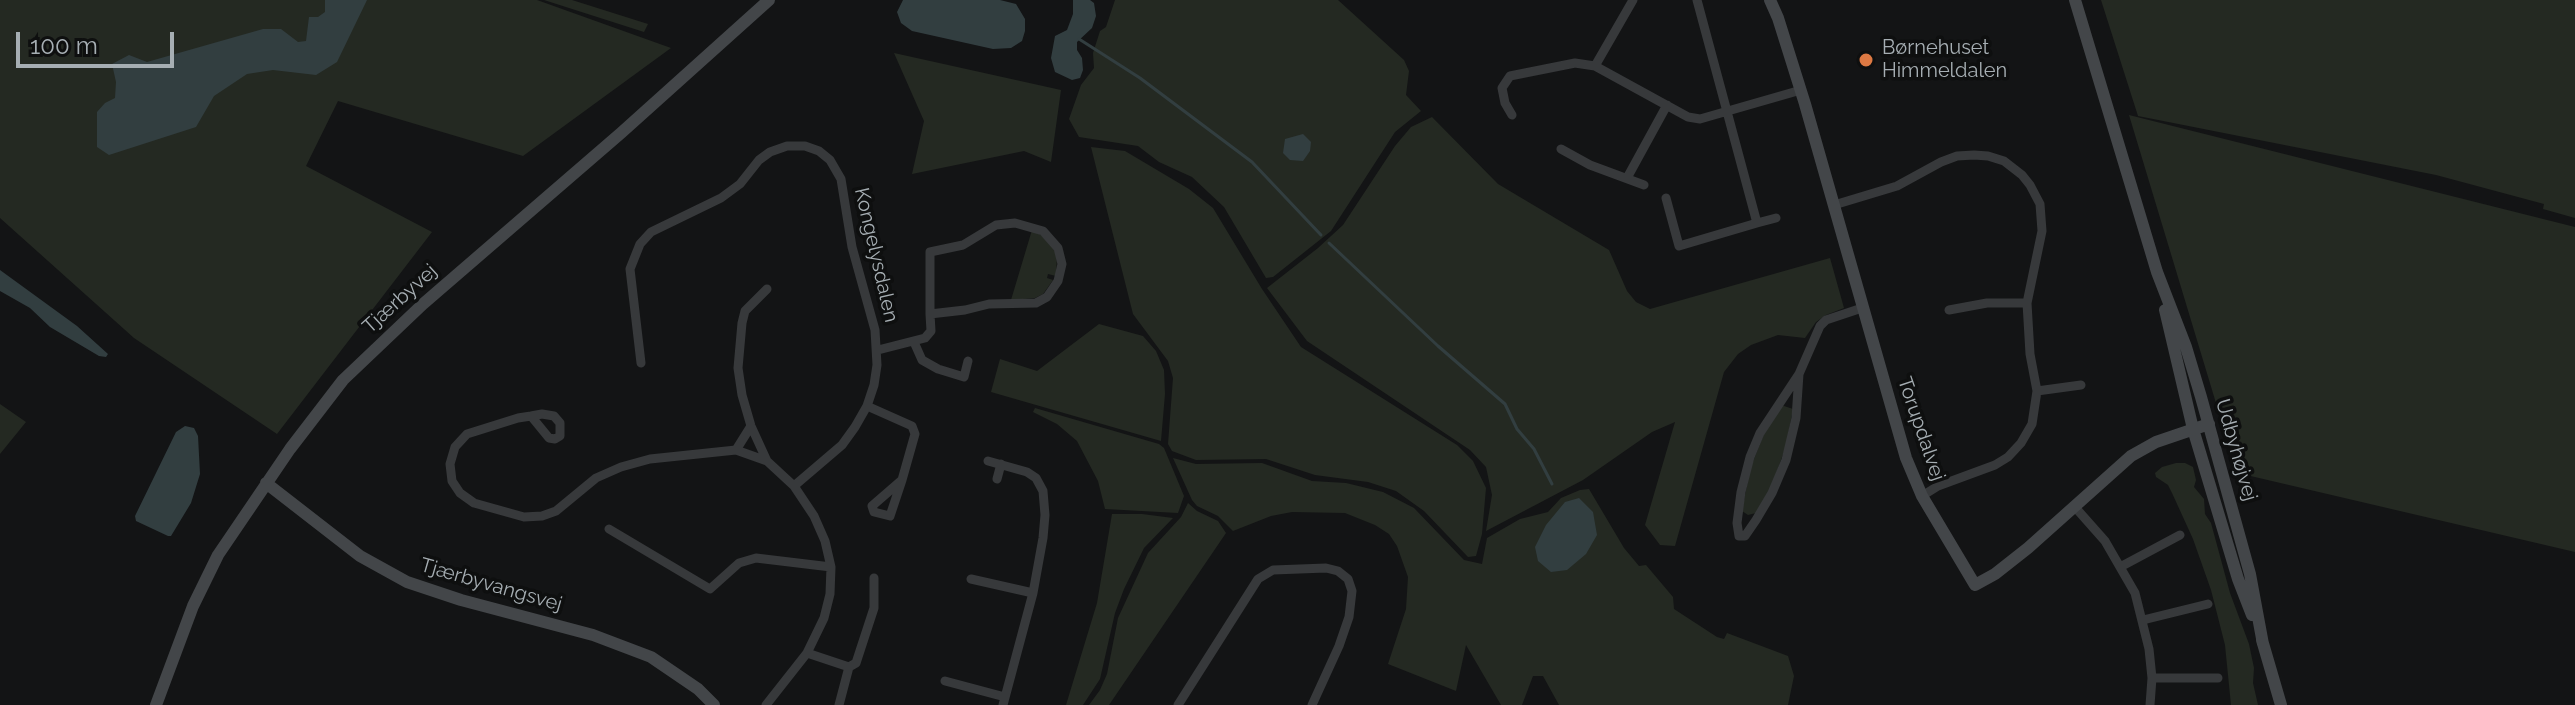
<!DOCTYPE html>
<html>
<head>
<meta charset="utf-8">
<style>
	body { margin:0 }
	#map { position:relative; width:2575px; height:705px; overflow:hidden; background:#131415; font-family:Raleway,sans-serif }
	canvas { display:block }
	.scale { position:absolute; left:16px; top:32px; width:158px; height:36px; box-sizing:border-box; border:4px solid #a6aeb3; border-top:0; padding-left:10px; font-size:24px; line-height:28px; white-space:nowrap; color:#a6aeb3; -webkit-text-stroke:6px #0e0f0f; paint-order:stroke }
</style>
</head>
<body>
<div id="map">
<canvas width="2575" height="705"></canvas>
<div class="scale">100 m</div>
</div>
<script>
const ctx = document.querySelector('canvas').getContext('2d');
ctx.lineJoin = 'round';
function fillPath(path, color) { ctx.fillStyle = color; ctx.fill(path, 'evenodd'); }
const poly = rows => new Path2D(rows.map(r => 'M' + r).join(''));
function trace(path, color, width, dash) { ctx.strokeStyle = color; ctx.lineWidth = width; ctx.lineCap = dash ? 'butt' : 'round'; ctx.setLineDash(dash || []); ctx.stroke(path); }
function write(font, color, halo, rows, align = 'center') {
  ctx.font = font + ' Raleway,sans-serif'; ctx.lineWidth = 7; ctx.setLineDash([]); ctx.textBaseline = 'middle'; ctx.strokeStyle = halo; ctx.fillStyle = color; for (const [text, x, y, turn = 0] of rows) {
    ctx.save(); ctx.translate(x, y); ctx.rotate((+turn || 0) * Math.PI / 180); ctx.textAlign = isNaN(turn) ? turn : align; if (halo) ctx.strokeText(text, 0, 0); ctx.fillText(text, 0, 0); ctx.restore();
  }
}
const green = poly([
	[0,0,537,0,671,48,523,156,338,101,306,166,432,232,277,434,134,338,0,218],
	[544,0,572,0,648,24,644,32],
	[1115,0,1338,0,1404,60,1409,71,1406,95,1421,111,1395,132,1331,231,1273,277,1266,278,1224,207,1192,177,1159,162,1138,146,1079,137,1069,119,1081,85,1094,68,1093,53,1100,31,1106,27],
	[2101,0,2575,0,2575,218,2543,209,2544,204,2436,175,2138,116],
	[894,53,1061,90,1051,162,1024,151,912,174,924,121],
	[2129,115,2575,227,2575,552,2242,474,2235,466],
	[1432,117,1498,184,1609,250,1627,291,1636,302,1650,309,1830,258,1844,308,1826,315,1816,322,1805,338,1778,335,1751,345,1738,354,1724,372,1675,546,1660,545,1645,525,1675,422,1652,432,1583,480,1486,531,1492,495,1486,467,1470,450,1307,341,1267,288,1318,248,1343,225,1395,146,1411,127],
	[1091,147,1125,151,1189,189,1213,208,1262,289,1301,347,1457,445,1473,461,1486,488,1482,534,1476,556,1468,557,1424,511,1396,491,1368,482,1315,475,1266,459,1196,460,1172,451,1168,444,1173,378,1168,361,1133,314],
	[1032,230,1041,235,1053,247,1057,256,1056,276,1048,274,1047,278,1053,280,1043,294,1035,298,1011,300],
	[1099,324,1143,336,1156,351,1164,370,1165,394,1161,441,991,392,1000,359,1037,371],
	[0,404,26,422,0,454],
	[1781,405,1793,409,1786,446,1771,488,1756,513,1748,515,1742,511,1750,469,1764,434],
	[1035,408,1159,444,1164,448,1184,496,1178,513,1105,509,1098,481,1077,441,1057,424,1033,412],
	[1173,458,1196,464,1262,463,1312,481,1346,483,1383,492,1414,508,1464,560,1482,564,1487,538,1520,519,1548,512,1561,498,1580,490,1589,489,1624,548,1639,566,1646,565,1673,597,1674,609,1717,637,1724,639,1727,633,1788,656,1794,676,1788,705,1559,705,1543,676,1533,676,1522,705,1501,705,1466,645,1456,691,1388,664,1406,609,1408,577,1397,546,1389,534,1375,525,1345,513,1292,512,1271,516,1233,531,1218,516,1197,506,1192,500],
	[2176,463,2185,463,2193,467,2196,480,2194,487,2204,499,2205,514,2211,523,2230,593,2249,644,2254,668,2253,683,2258,705,2231,705,2225,645,2211,590,2193,539,2172,493,2168,485,2156,477,2155,473,2162,467],
	[1188,503,1197,511,1218,521,1226,533,1109,705,1089,705,1100,690,1107,674,1118,618,1148,553,1181,517],
	[1112,514,1142,514,1173,518,1144,548,1124,589,1115,613,1100,679,1083,705,1066,705,1097,603]
]);
const water = poly([
	[325,0,367,0,337,62,316,75,273,70,247,74,214,96,196,127,109,155,97,147,97,112,105,103,115,98,116,82,112,64,129,55,147,62,263,29,281,29,298,42,306,41,309,17,318,17,325,12],
	[903,0,1000,0,1016,4,1025,19,1025,31,1022,41,1011,48,993,49,912,31,901,23,897,12],
	[1073,0,1090,0,1094,3,1096,16,1092,28,1077,42,1077,50,1082,58,1083,70,1080,78,1072,80,1055,72,1051,58,1055,36,1067,30,1073,14],
	[1303,134,1311,142,1310,151,1303,161,1290,160,1283,153,1285,139],
	[0,270,77,326,108,354,106,357,99,356,50,327,30,308,0,291],
	[185,426,194,428,198,436,200,474,191,503,171,536,168,536,136,521,135,516,176,432],
	[1579,498,1593,512,1597,535,1586,554,1567,570,1551,572,1538,561,1535,547,1546,525,1565,502]
]);
const stream = poly([
	[1079,39,1140,78,1252,162,1321,235],
	[1329,243,1438,346,1505,404,1517,429,1534,449,1552,484]
]);
const street = poly([
	[1595,66,1633,0],
	[1512,115,1505,103,1502,88,1510,76,1575,63,1595,66,1688,117,1700,119,1801,90],
	[1561,149,1590,165,1644,185],
	[1627,178,1667,105],
	[1666,198,1679,246,1757,223,1697,0],
	[1834,205,1897,186,1941,162,1957,156,1974,155,1988,156,2004,161,2022,175,2030,185,2040,204,2042,231,2027,303,2030,354,2037,391,2032,424,2021,443,2008,457,1995,465,1938,486,1922,496],
	[1757,223,1776,218],
	[1949,310,1987,303,2027,303],
	[914,342,922,360,938,369,964,377,968,361],
	[878,350,925,338,931,331,930,314,965,310,989,304,1036,303,1047,297,1058,281,1062,264,1058,248,1043,231,1015,223,996,225,963,245,930,252,930,314],
	[641,363,630,269,640,244,651,232,721,198,740,184,759,160,770,152,787,146,805,146,819,151,830,160,841,179,852,247,875,330,877,365,874,385,867,406,855,427,842,445,794,486],
	[1799,374,1796,418,1786,460,1772,493,1756,520,1745,536,1739,536,1737,523,1741,492,1750,457,1760,433,1799,374,1820,326,1826,320,1862,308],
	[2037,391,2081,385],
	[867,406,912,426,915,434,902,480,890,516,874,512,872,506,902,480],
	[531,416,549,438,555,439,560,436,560,423,554,416,542,414,531,416,518,418,467,434,455,447,450,464,452,481,460,493,474,503,524,517,542,516,556,511,596,478,621,467,650,459,736,450,767,461],
	[736,450,751,426],
	[988,461,1027,472,1036,478,1043,491,1045,515,1043,538,1033,593,1003,705],
	[997,479,1001,464],
	[2074,506,2105,541,2135,593,2149,649,2152,678,2150,705],
	[609,529,710,589,739,563,756,558,831,567],
	[2122,566,2180,535],
	[971,579,1033,593],
	[2143,620,2208,604],
	[807,653,849,667],
	[2152,678,2218,678],
	[945,681,1005,697],
	[766,705,807,653,824,618,830,594,831,567,825,541,814,516,794,486,767,461,751,426,742,395,738,368,742,323,745,311,767,289],
	[839,705,849,667,856,663,874,608,874,578],
	[1178,705,1258,579,1273,570,1326,568,1338,571,1348,579,1352,591,1349,617,1339,646,1312,705]
]);
const secondary = poly([
	[1770,0,1778,18,1805,104,1906,458,1922,496,1975,585,1995,574,2028,548,2131,456,2156,442,2209,424],
	[2075,0,2157,272,2186,347,2201,397,2250,574,2263,644],
	[2165,310,2193,429,2238,579,2252,615],
	[266,483,360,556,407,582,461,600,593,635,651,657,698,689,714,705],
	[2262,640,2281,705],
	[156,705,193,606,218,555,290,449,343,380,423,304,621,133,769,0]
]);
const markers = [
	[1866,60,8,"#dd7943"]
];
const poiNames = [
	["Børnehuset",1882,48],
	["Himmeldalen",1882,71]
];
const streetNames = [
	["Kongelysdalen",876,255,77],
	["Tjærbyvej",400,299,-42],
	["Torupdalvej",1921,429,71],
	["Udbyhøjvej",2236,450,74],
	["Tjærbyvangsvej",491,585,16]
];
fillPath(green, '#242922');
fillPath(water, '#323e40');
trace(stream, '#323e40', 3);
trace(street, '#37393b', 9);
trace(secondary, '#434649', 12);
for (const [x, y, r, color] of markers) { const dot = new Path2D(); dot.arc(x, y, r, 0, 2 * Math.PI); ctx.fillStyle = color; ctx.fill(dot); trace(dot, '#0e0f0f', 3); }
write('20px', '#a6aeb3', '#0e0f0f', poiNames, 'left');
write('20px', '#a6aeb3', '#0e0f0f', streetNames);
</script>
</body>
</html>
